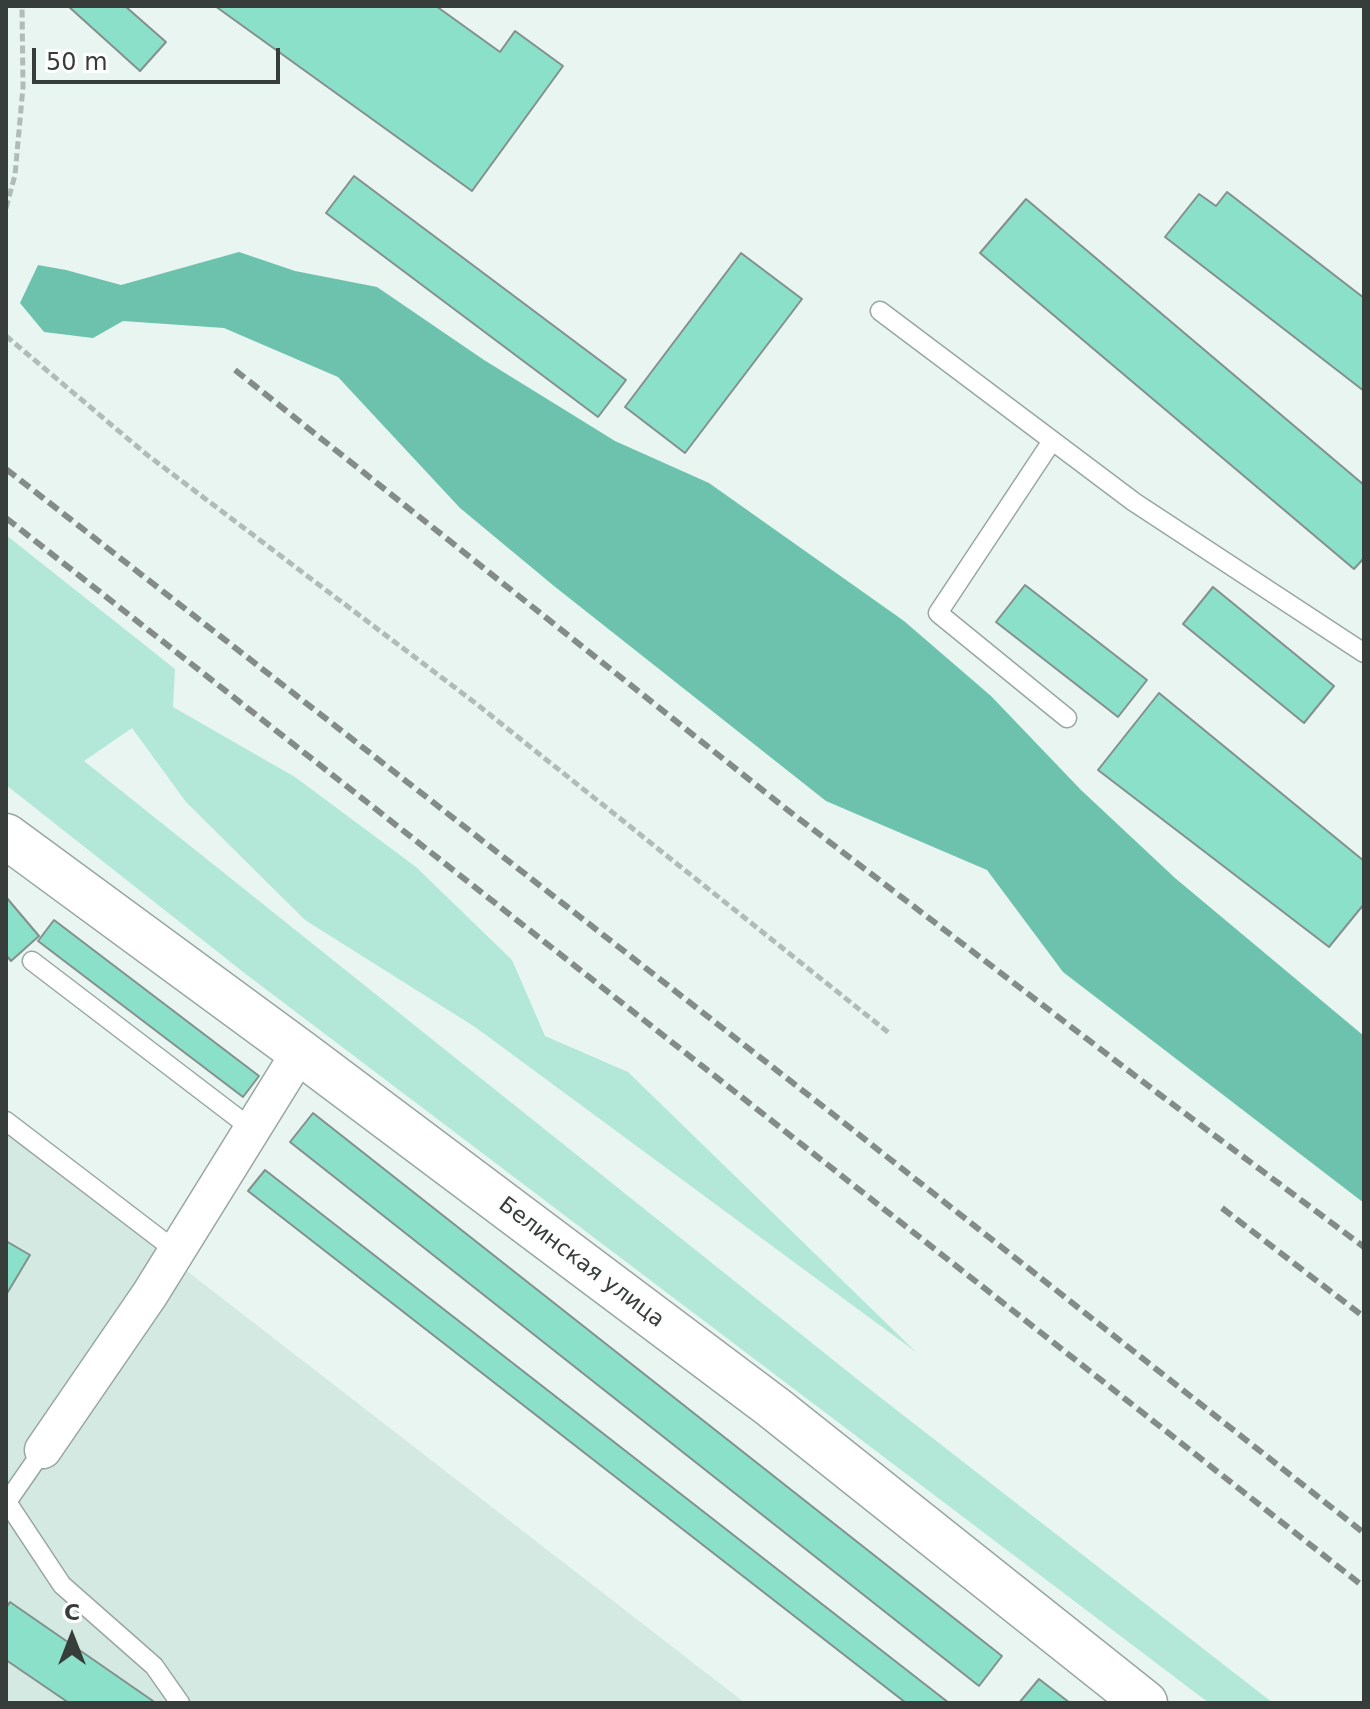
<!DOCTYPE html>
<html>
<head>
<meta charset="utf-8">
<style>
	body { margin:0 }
	#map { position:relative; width:1370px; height:1709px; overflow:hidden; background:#e8f5f1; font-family:"DejaVu Sans",sans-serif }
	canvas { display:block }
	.frame { position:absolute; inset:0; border:8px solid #373d3b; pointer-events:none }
	.north { position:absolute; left:32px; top:1597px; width:80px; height:80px; -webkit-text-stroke:6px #fff; paint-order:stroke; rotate:0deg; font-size:22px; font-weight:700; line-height:32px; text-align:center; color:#373d3b }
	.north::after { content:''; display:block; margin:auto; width:28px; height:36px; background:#373d3b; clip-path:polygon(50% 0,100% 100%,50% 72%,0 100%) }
	.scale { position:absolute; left:32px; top:48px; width:248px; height:36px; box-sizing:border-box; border:4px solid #373d3b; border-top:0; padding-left:10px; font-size:24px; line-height:28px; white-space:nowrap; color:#373d3b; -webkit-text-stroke:6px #fff; paint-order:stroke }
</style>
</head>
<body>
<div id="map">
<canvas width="1370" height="1709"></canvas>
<div class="frame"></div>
<div class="north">С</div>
<div class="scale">50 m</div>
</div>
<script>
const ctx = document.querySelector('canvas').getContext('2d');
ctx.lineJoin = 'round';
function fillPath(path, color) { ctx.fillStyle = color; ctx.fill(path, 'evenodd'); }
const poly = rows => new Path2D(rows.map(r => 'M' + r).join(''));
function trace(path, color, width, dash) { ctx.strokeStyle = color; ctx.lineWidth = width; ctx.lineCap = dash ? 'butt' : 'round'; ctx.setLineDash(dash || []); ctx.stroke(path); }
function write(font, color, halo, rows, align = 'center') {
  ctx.font = font + ' "DejaVu Sans",sans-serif'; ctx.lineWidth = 7; ctx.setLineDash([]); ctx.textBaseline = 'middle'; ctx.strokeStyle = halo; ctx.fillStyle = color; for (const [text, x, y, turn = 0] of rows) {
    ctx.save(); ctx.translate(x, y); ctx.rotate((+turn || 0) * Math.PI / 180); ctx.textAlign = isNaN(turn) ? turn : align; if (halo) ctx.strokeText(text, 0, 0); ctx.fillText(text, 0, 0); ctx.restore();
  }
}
const built = poly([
	[6,1131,745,1703,6,1703]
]);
const green = poly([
	[6,535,175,669,173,707,295,777,416,867,512,960,545,1036,628,1072,916,1352,475,1027,305,920,186,802,132,728,84,761,867,1387,1273,1703,1209,1703,247,975,6,785]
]);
const forest = poly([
	[239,252,295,271,377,287,484,360,615,441,709,483,904,621,991,696,1081,790,1175,878,1364,1036,1364,1203,1063,972,987,870,826,801,554,586,460,508,338,377,224,328,123,321,93,338,44,332,20,303,38,265,66,270,121,285]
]);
const building = poly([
	[68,6,125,6,166,42,140,71,68,6],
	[215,6,436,6,500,52,515,31,563,66,472,191,215,6],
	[354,176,626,380,598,417,326,213,354,176],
	[1227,192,1364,298,1364,391,1165,237,1199,194,1216,206,1227,192],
	[1026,199,1364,485,1364,558,1354,569,980,253,1026,199],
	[741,253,802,299,685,453,625,407,741,253],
	[1025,585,1147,680,1118,717,996,622,1025,585],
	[1213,587,1334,686,1304,723,1183,624,1213,587],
	[1159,693,1364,861,1364,904,1329,947,1098,770,1159,693],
	[6,897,39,936,11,961,6,955,6,897],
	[54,920,259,1076,243,1097,38,941,54,920],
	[313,1113,1002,1656,979,1686,290,1142,313,1113],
	[265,1170,949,1703,906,1703,248,1191,265,1170],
	[6,1241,30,1255,6,1295,6,1241],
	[10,1602,153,1701,152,1703,69,1703,6,1660,6,1608,10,1602],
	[1039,1679,1070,1703,1019,1703,1039,1679]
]);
const path = poly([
	[6,208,15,175,23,87,22,6],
	[6,336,146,454,474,702,889,1033]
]);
const service = poly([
	[880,311,1134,502,1364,653],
	[1052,441,938,613,1067,718],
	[32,961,252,1129],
	[6,1121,176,1251],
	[43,1450,7,1502,62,1585,154,1666,180,1703]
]);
const minor = poly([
	[43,1450,150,1294,300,1052]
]);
const tertiary = poly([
	[6,836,300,1052,773,1407,1145,1703]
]);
const rail = poly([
	[235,370,785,808,1159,1094,1364,1247],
	[6,469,834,1115,1364,1533],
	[6,518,1364,1587],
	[1222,1208,1364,1317]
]);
const streetNames = [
	["Белинская улица",581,1263,37]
];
fillPath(built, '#d3e9e2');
fillPath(green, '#b3e8d9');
fillPath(forest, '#6cc2ac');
fillPath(building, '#8ae0c9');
trace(building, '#84908d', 2);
trace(service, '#99a6a2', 21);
trace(minor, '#99a6a2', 39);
trace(tertiary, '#99a6a2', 47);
trace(path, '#b1bcb9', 5, [8, 4]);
trace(service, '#fff', 18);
trace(minor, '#fff', 36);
trace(tertiary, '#fff', 44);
trace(rail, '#838c89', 6, [12, 6]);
write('22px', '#373d3b', '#fff', streetNames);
</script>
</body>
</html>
